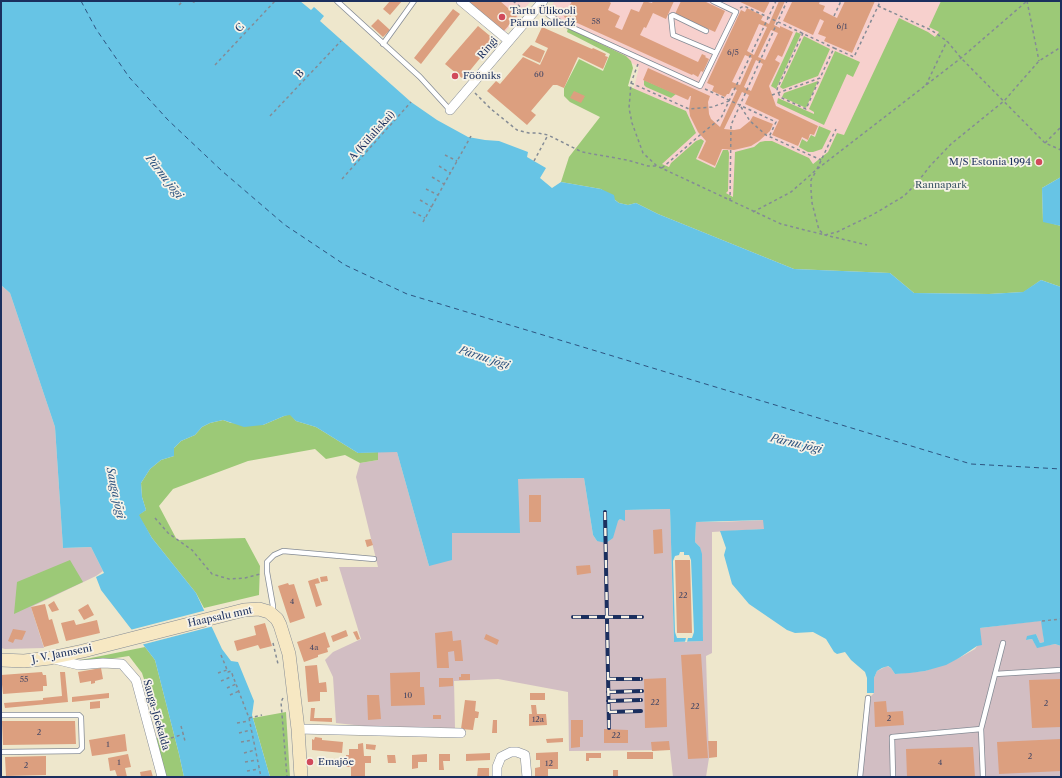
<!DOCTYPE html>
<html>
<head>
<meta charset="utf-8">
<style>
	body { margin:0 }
	#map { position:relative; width:1062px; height:778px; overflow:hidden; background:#eee7cc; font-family:"Libre Caslon Text",serif }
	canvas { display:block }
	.frame { position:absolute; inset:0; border:2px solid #1b2f5e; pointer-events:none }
</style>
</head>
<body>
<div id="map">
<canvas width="1062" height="778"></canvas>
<div class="frame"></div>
</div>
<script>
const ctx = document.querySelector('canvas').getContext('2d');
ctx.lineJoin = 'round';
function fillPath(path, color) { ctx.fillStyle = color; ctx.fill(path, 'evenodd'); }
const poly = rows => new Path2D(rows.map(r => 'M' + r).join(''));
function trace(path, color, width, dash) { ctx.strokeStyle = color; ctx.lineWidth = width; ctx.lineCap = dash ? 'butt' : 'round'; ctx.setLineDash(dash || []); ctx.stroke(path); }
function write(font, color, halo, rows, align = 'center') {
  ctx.font = font + ' "Libre Caslon Text",serif'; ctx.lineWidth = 3.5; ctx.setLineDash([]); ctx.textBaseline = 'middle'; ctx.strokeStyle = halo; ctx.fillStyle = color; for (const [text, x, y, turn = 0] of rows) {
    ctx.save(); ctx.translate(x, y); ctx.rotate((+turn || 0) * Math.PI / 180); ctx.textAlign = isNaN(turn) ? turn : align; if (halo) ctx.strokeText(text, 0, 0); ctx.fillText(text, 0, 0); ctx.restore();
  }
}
const built = poly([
	[467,1,531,1,504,33],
	[555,1,963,1,959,10,847,137,771,197,747,203,657,162,634,111,634,88,639,67,544,15]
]);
const industrial = poly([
	[1,285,10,293,55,427,63,548,91,547,103,571,96,576,31,607,44,648,5,649,1,648],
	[378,452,397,452,429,566,452,533,518,479,584,478,593,535,597,541,620,519,624,520,624,510,670,509,674,642,703,641,700,547,695,542,696,522,720,522,764,520,764,529,712,532,712,653,706,656,709,758,706,777,673,777,670,750,569,751,568,692,498,679,454,681,455,728,364,726,336,723,333,677,325,660,333,652,361,639,339,567,378,567,356,477,360,463,378,460],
	[1061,618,1042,623,1044,642,1040,643,1036,634,1026,640,1032,639,1037,647,1055,644,1061,646,1061,777,861,777,871,696,874,693,874,678,877,671,887,666,891,668,895,674,925,671,959,658,975,649,977,646,980,628]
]);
const green = poly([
	[941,1,1061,1,1061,177,1042,188,1043,221,1061,226,1061,287,1041,280,1024,292,989,294,914,293,890,273,794,269,658,214,636,203,628,205,619,203,601,189,561,182,569,157,600,117,570,102,564,96,564,88,579,59,603,71,610,54,567,32,568,28,626,56,631,61,633,68,628,86,686,111,696,133,662,164,669,167,671,163,696,141,701,139,704,141,696,159,715,168,723,150,728,150,729,153,728,191,726,193,733,197,735,152,754,147,760,142,765,141,772,141,809,158,813,164,828,152,837,133,844,135,899,18,928,32,935,37,939,32,929,27],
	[796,32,801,34,776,89,771,86],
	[804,36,830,49,818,76,783,89,780,87],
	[835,51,860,62,853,77,847,74,824,125,777,103,778,98,814,114,814,112,809,109],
	[644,80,676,94,671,98,646,87,644,85],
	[818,81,806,108,782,97,784,93],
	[819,126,831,131,822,149,813,152,808,152,799,147,802,139,807,142,811,135,815,137],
	[290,414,296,421,316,427,358,453,378,452,378,460,360,463,345,455,326,459,315,449,248,461,173,489,159,506,177,540,245,538,260,566,259,595,204,608,196,593,152,538,138,515,146,510,142,497,141,483,150,469,161,460,174,456,174,448,181,441,195,435,202,427,210,423,223,420,231,423,263,425,284,416],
	[70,560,83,582,14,614,17,582],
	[145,647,155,660,179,754,184,777,166,777,156,739,162,734,142,673,129,656,83,663,81,660],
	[286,712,290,777,270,777,253,718]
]);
const water = poly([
	[1,1,300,1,311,10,314,7,324,16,320,21,411,102,437,120,468,137,485,140,499,141,528,152,527,157,546,168,540,178,552,188,561,182,601,189,614,195,615,200,619,203,628,205,636,203,658,214,794,269,890,273,914,293,989,294,1023,292,1041,280,1061,287,1061,646,1055,644,1037,648,1032,639,1026,640,1027,636,1036,634,1040,643,1044,642,1041,621,980,628,982,645,977,646,959,658,946,665,925,671,910,673,895,674,891,668,888,666,882,668,877,671,874,678,874,693,867,693,867,678,865,672,851,660,845,652,837,654,834,652,826,639,813,632,795,633,787,630,749,604,732,584,724,555,726,548,720,531,764,529,763,520,696,522,695,542,700,547,702,554,703,641,674,642,670,509,625,510,625,521,620,519,618,521,613,538,606,543,597,541,593,535,584,478,518,479,520,533,452,533,452,560,429,566,397,452,358,453,316,427,296,421,290,415,284,416,263,425,244,427,223,420,210,423,202,427,195,435,181,441,174,448,174,456,161,460,150,469,141,483,142,497,146,510,139,515,152,538,196,593,222,649,231,661,238,662,254,701,252,715,270,777,184,777,179,754,155,660,101,590,96,577,104,573,91,547,63,548,55,427,10,293,1,285],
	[1061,177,1061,226,1043,222,1042,188]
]);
const pier = poly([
	[680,552,684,552,684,555,689,555,691,560,694,632,692,638,688,638,687,642,685,642,686,638,677,638,675,632,673,561,675,556,679,555],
	[207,610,214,626,141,645,130,630]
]);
const ferry = poly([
	[81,1,96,29,129,77,168,120,222,171,285,225,345,265,407,294,971,464,1061,469]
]);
const building = poly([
	[390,1,402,1,390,15,383,9],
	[468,1,500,1,517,16,503,32],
	[572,1,608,1,611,3,608,10,620,16,615,27,622,30,631,9,639,12,644,1,652,3,653,1,674,1,666,19,653,13,646,28,644,27,640,35,698,62,702,54,706,56,705,57,709,59,703,72,701,71,698,77,693,74,692,75,564,17],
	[681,1,704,1,725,11,715,32,675,14],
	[738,1,770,1,764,13],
	[779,1,785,1,774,25,780,28,780,26,793,32,782,57,778,55,775,60,780,63,769,86,776,106,818,126,814,135,810,134,808,140,802,137,798,146,772,135,779,120,745,104,749,95,742,92,724,129,734,130,740,129,750,121,753,116,773,124,770,131,759,141,751,146,734,150,722,149,715,166,698,158,706,141,698,132,690,116,689,109,691,96,690,96,688,100,643,80,648,68,710,96,708,102,709,114,711,119,720,127,737,90,732,88,729,94,727,94,725,97,712,91,714,86,707,83,741,10,745,12,747,8,763,16,761,20,769,24],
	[759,24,767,27,754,55,747,51],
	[771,30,778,33,765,60,758,57],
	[745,55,752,58,740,85,732,82],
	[756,60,763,64,751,91,744,87],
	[790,1,820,1,819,4,825,6,823,11,837,18,845,1,875,1,852,53,824,41,826,37,818,34,824,21,820,19,813,35,783,21,792,2],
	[453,9,460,14,421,64,414,58],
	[378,19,390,30,383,37,371,26],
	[478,26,495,40,463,79,445,64],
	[542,27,592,49,593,48,606,54,605,56,608,57,603,69,578,57,564,88,557,85,553,85,531,111,536,115,527,125,487,91,496,81,500,84,523,57,540,65,548,48,535,42],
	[531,45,545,51,540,63,522,55],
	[574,91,585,96,581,103,570,98],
	[529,495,541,495,541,522,529,522],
	[662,529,663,553,654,554,653,530],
	[371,539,373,545,367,547,365,540],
	[675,560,690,560,692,633,677,633],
	[590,565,591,573,577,575,576,566],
	[327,576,328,581,321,582,320,577],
	[318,578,320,583,315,584,322,605,316,607,308,581],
	[288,583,289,585,294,584,305,618,290,623,278,586],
	[54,601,59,610,52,612,48,605],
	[45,604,49,620,52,619,59,643,44,647,31,607],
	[88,604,94,615,84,620,78,610],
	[74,620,76,625,97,620,100,633,66,641,61,623],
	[265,623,272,646,260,649,258,645,237,651,234,641,256,635,254,626],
	[13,629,26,631,22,640,15,639,13,643,8,641],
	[346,630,348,636,333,642,331,636],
	[357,631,360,639,357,640,353,632],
	[452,631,453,641,461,640,463,661,455,661,454,651,448,652,449,668,437,668,435,633],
	[325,632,330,647,327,648,328,652,318,655,318,657,304,662,297,642],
	[486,634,499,640,497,645,484,639],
	[701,654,708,758,688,759,681,655],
	[317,665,319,683,326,682,327,692,320,692,320,701,308,702,305,666],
	[101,668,103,679,95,681,95,683,91,684,91,681,80,683,78,672],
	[42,672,43,675,46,675,47,686,43,686,43,691,3,694,1,675],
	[60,672,65,672,68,702,5,708,4,703,43,700,43,698,62,696],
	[420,672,420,687,424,687,425,705,391,706,390,673],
	[461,674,470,674,470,680,459,680,459,677,461,677],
	[439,678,453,678,453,686,439,687],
	[666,678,667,727,645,728,644,679],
	[1061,679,1061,727,1032,728,1029,680],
	[109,693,109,698,72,702,72,697],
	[530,693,545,693,545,700,530,700],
	[367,695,379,695,381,719,368,720],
	[465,700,476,701,475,711,479,712,478,718,475,718,473,730,461,729],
	[100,701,100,708,90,709,90,702],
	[886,701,887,712,903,711,904,725,875,727,874,702],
	[531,705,536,705,537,714,546,714,547,725,529,726,529,714,532,714],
	[311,708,315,708,314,718,332,718,332,722,310,721],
	[433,715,441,715,441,719,433,719],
	[493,720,497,720,497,733,492,733],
	[571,720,583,720,583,737,580,737,580,747,571,748],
	[2,721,75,721,76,744,3,745],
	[604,729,628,730,628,743,604,743],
	[125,734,127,751,92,756,89,740],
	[315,737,322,738,322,740,343,742,342,753,312,750,312,739,314,740],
	[563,738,563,742,547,743,546,739],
	[1061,739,1061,771,999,774,997,742],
	[669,741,670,750,652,751,651,742],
	[708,741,717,741,717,757,709,758],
	[363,743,364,756,371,756,371,763,365,763,365,776,358,776,358,769,358,776,351,776,351,767,346,767,346,755,349,755,349,749,358,749,358,744],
	[366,744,376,745,375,750,366,749],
	[973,747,975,777,907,777,906,749],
	[558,752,558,769,548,769,548,777,535,777,535,768,540,767,540,760,536,760,536,753],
	[627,752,653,752,653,759,627,759],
	[490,753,490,760,466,761,466,754],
	[586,753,601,753,601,758,589,758,589,761,586,761],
	[128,754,131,767,125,768,127,777,117,776,115,770,110,771,108,758],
	[427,754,427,762,418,762,418,768,412,769,412,755],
	[439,754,450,754,450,761,443,761,444,770,439,770],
	[387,755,395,755,396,763,388,763],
	[46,756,46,775,6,776,5,757],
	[478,768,489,768,489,777,477,777],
	[151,770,153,777,141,777,140,772],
	[613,770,618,770,618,777,613,777]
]);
const path = poly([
	[192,1,195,3],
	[513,1,524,10],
	[1027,1,1039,61],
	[179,5,183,1],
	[878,6,931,30,947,41,961,58,1045,143,1061,150],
	[740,8,744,6,834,48],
	[834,16,841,1],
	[803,33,777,89,780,97,806,109,820,78],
	[638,64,631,83,630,96,629,108,632,123,643,153,657,166,781,224,825,235,837,232,874,214,904,196,916,184,930,166,951,144,1004,101,1039,61,1061,47],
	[215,65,275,1],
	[631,83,689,109,712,107,729,101],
	[926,85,947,41],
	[705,89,776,122,769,137],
	[475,93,491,109,517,130,529,133,538,133,548,135,582,152,627,160,648,166,657,166],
	[772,95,820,78,834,48,854,57,880,2,877,1],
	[741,107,750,121,766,135,821,160],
	[270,116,341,41],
	[1045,143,1061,127],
	[445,155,457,161],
	[534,161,548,135],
	[439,166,450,173],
	[662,168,700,135,721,118,776,1],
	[817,169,836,129],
	[815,173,811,180,811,190,812,203,819,230,825,235,867,245],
	[432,177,444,184],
	[342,179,411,102],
	[426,189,438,195],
	[420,200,432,207],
	[730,201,731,125,787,1],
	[413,212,425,218],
	[753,212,791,192,816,170,961,58,1027,1],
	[423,222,471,136],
	[155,518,168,533,192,550,212,574,229,579,245,578,260,574],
	[1042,621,1061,619],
	[273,643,278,664],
	[221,655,228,672,231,671,249,718,261,777],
	[218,673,227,670],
	[221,681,233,676],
	[227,688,236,684],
	[230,695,239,691],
	[283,698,281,702,287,777],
	[249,718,262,715],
	[237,723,249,721],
	[181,726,185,741],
	[239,733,251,730],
	[171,738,184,734],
	[241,742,253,740],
	[244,753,255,750],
	[245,762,257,760],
	[247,771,259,769]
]);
const service = poly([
	[337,1,420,77,450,110],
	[713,1,736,12,716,53],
	[540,5,549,15,560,22,700,86,716,53,673,35,671,16,673,15,706,31],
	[383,44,414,1],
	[273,612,273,606,267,572,267,562,274,555,283,551,374,559],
	[995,674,1061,670],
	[1,715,79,715,81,717,82,748,79,751,1,752],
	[981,729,1003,643],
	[860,777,868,698],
	[893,777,892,737,981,729,983,777]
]);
const minor = poly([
	[461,1,509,41],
	[450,110,543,1],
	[54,659,79,665,103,663,122,664,136,680,162,777],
	[298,729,461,733],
	[497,777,497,767,501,757,511,752,517,752,525,755,527,777]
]);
const secondary = poly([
	[1,660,24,661,50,658,83,651,244,610,259,609,269,612,277,619,280,625,289,654,298,729,301,777]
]);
const rail = poly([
	[605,512,609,728],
	[573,617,642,617],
	[608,679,641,679],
	[608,692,642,691],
	[608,701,641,700],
	[609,712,641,711]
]);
const markers = [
	[502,17,4,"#d1495b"],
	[455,76,4,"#d1495b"],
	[1039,162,4,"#d1495b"],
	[310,762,4,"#d1495b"]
];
const numberNames = [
	["58",596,22],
	["6/1",842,27],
	["6/5",733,53],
	["60",539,75],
	["22",683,596],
	["4",292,602],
	["4a",314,648],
	["55",24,680],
	["10",408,696],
	["22",655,703],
	["2",1046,704],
	["22",695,707],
	["2",889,719],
	["12a",538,720],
	["2",39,733],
	["22",616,736],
	["1",108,745],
	["2",1030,757],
	["1",119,763],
	["4",940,763],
	["12",549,764],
	["2",26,766]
];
const poiNames = [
	["Tartu Ülikooli",510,11],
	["Pärnu kolledž",510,23],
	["Fööniks",463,76],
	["M/S Estonia 1994",1031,162,"right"],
	["Emajõe",318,762]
];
const streetNames = [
	["C",240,28,-47],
	["Ringi",488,48,-50],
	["B",300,74,-47],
	["A (Külaliskai)",372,136,-48],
	["Haapsalu mnt",220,617,-12],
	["J. V. Jannseni",62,654,-11],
	["Sauga-Jõekalda",156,715,74]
];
const parkNames = [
	["Rannapark",941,185]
];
const waterNames = [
	["Pärnu jõgi",164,177,52],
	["Pärnu jõgi",484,358,18],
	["Pärnu jõgi",796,444,13],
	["Sauga jõgi",115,493,78]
];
fillPath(built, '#f7d0cd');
fillPath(industrial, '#d2bec3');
fillPath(green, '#9cc977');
fillPath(water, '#67c4e5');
fillPath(pier, '#eee7cc');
trace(ferry, '#2e5480', 1, [5, 4]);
fillPath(building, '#dc9f7f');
trace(service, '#848b95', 6);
trace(minor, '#848b95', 10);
trace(secondary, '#848b95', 14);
trace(path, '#848b95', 1.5, [3, 3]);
trace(service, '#fff', 4.5);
trace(minor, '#fff', 9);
trace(secondary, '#f7e8c3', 13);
trace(rail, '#1b2f5e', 4);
trace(rail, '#f7f3e8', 2.5, [8]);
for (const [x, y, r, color] of markers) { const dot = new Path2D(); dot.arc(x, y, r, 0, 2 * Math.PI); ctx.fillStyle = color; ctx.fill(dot); trace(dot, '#f7f3e8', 1.5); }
write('8px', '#4b4b66', null, numberNames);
write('10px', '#1b2f5e', '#f7f3e8', poiNames, 'left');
write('10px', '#1b2f5e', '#f7f3e8', streetNames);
write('10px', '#3b5664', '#f7f3e8', parkNames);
write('italic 11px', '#2e5480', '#f7f3e8', waterNames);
</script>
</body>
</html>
